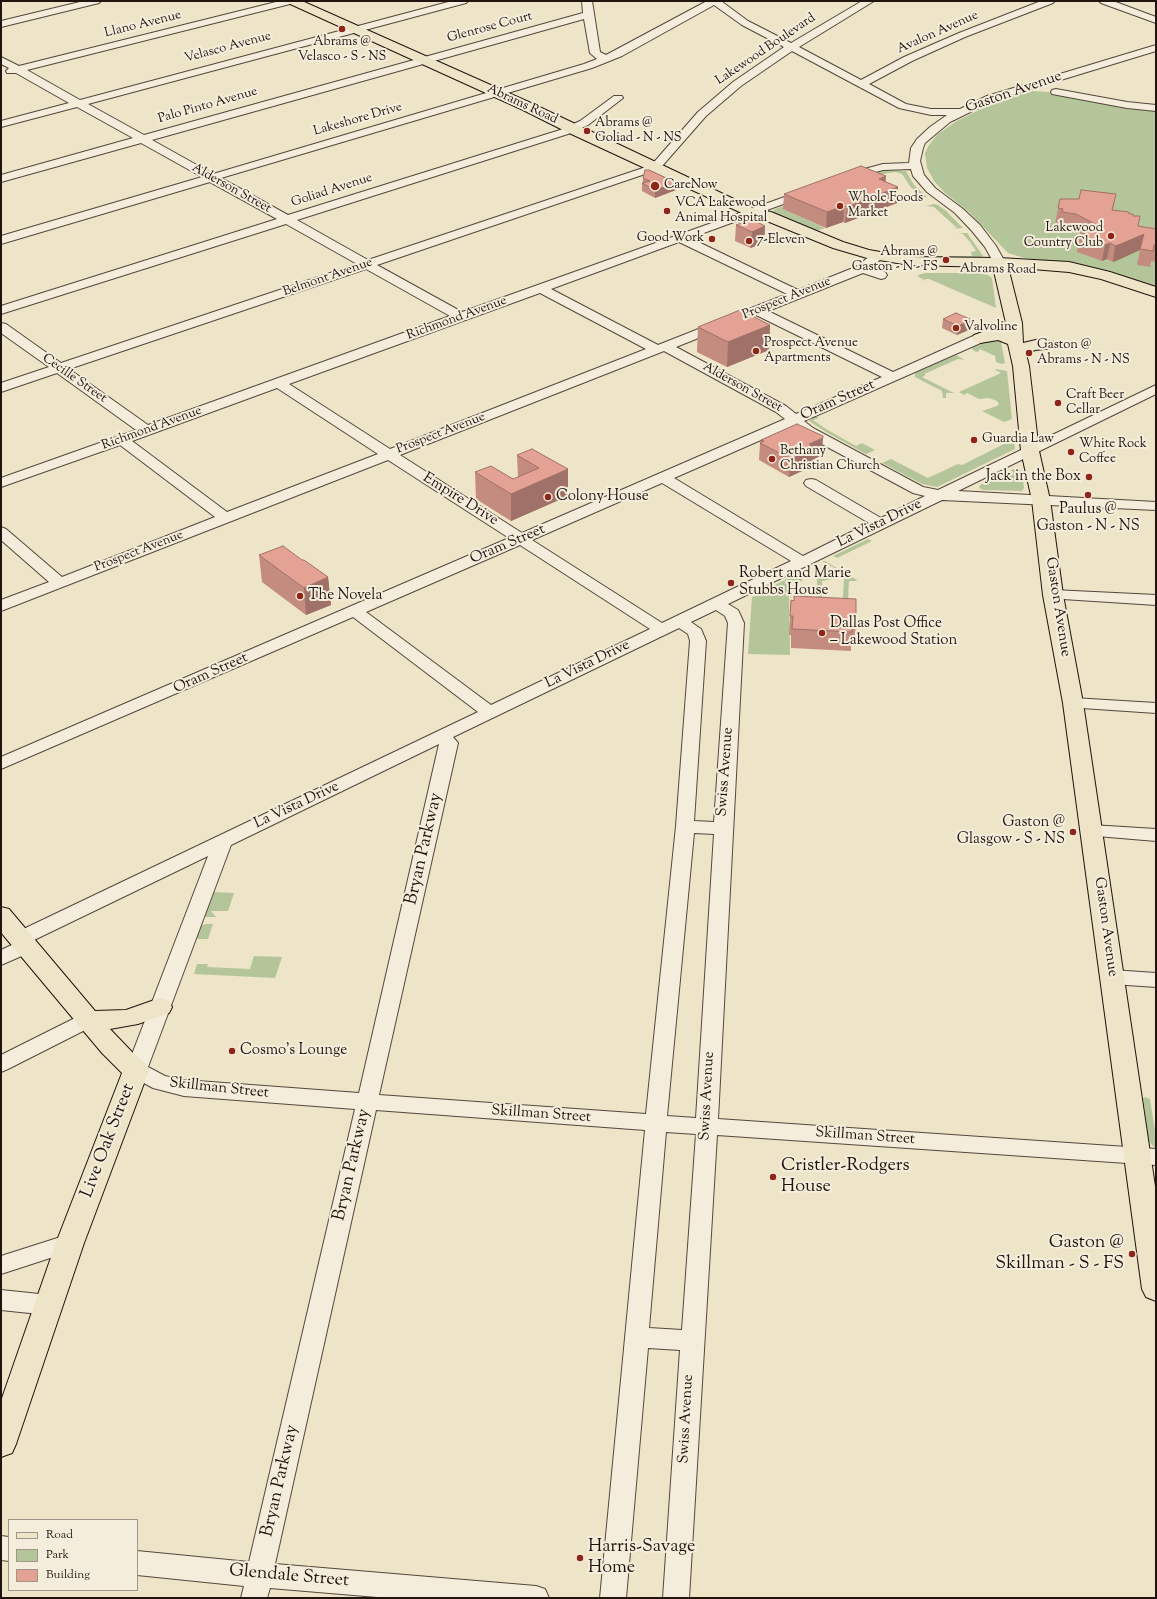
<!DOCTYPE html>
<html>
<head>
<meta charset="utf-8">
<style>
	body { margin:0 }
	#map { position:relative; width:1157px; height:1599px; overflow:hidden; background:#eee4c8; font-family:"Sorts Mill Goudy",serif }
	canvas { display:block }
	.frame { position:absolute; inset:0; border:2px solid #21130e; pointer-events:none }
	.legend { position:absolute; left:8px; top:1519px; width:130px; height:72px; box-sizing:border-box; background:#f4eddb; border:1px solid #a09689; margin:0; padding:5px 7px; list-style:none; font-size:12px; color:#21130e }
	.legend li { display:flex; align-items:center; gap:8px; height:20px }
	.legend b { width:20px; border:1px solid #a09689 }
</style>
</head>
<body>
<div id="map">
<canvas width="1157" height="1599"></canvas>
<div class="frame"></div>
<ul class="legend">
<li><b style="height:5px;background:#eee4c8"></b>Road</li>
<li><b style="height:11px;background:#b4c59a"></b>Park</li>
<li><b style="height:11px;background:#e4a294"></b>Building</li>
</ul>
</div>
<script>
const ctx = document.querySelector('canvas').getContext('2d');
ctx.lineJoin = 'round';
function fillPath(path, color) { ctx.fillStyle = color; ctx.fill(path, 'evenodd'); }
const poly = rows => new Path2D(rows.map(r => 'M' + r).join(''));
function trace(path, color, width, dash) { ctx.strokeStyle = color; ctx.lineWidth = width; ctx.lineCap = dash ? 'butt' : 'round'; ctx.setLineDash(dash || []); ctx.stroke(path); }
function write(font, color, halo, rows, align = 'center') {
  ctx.font = font + ' "Sorts Mill Goudy",serif'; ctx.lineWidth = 4; ctx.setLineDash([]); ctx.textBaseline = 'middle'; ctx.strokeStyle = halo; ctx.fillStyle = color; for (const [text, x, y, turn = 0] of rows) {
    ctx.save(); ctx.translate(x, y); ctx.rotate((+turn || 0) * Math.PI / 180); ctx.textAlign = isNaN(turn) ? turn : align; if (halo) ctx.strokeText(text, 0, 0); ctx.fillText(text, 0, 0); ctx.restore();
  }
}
const green = poly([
	[1033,91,1047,92,1156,111,1156,288,1065,263,1024,258,1008,253,969,212,945,193,934,181,927,168,925,153,929,145,937,135,955,122,977,111,1009,97],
	[890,170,906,171,914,185,927,197,916,199,916,197,920,196,910,186,902,174,896,172,888,173,875,176,784,209,825,228,814,232,772,212,775,209,876,172],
	[934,204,938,205,946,211,963,228,951,229,957,228,934,207,926,206],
	[965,233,967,233,983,256,981,258,918,258,891,254,895,250,896,250,895,254,917,256,972,256,971,252,976,251,970,242,963,234,957,234],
	[927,273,981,273,988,275,992,278,996,308,929,279,925,279,926,281,917,276,921,274],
	[993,339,999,340,1001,342,1005,363,1002,364,996,362,995,356,980,349,978,352,974,351,972,348],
	[956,355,965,360,958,359,924,374,926,375,922,377,954,393,946,393,946,398,943,398,942,391,915,377,915,373],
	[996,369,1007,371,1012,419,1004,422,982,411,997,406,999,404,997,401,989,398,979,399,967,393,964,395,959,392,1001,373,995,370],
	[816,416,819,418,813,420,826,429,856,446,862,443,875,450,866,454,826,432,809,421],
	[1014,439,1015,449,937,487,922,484,882,463,891,459,928,478,958,464,962,465],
	[1014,469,1022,471,1024,488,1022,491,983,490,979,488,980,485],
	[868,539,872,541,837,558,833,556],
	[822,561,825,561,857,580,856,581,849,581,847,617,842,617,844,577,840,571],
	[798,573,803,575,802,581,789,584,790,655,748,654,752,597],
	[830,575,832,579,822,581,822,598,817,605,817,576],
	[214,892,234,893,228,911,211,911,216,917,205,917,211,893],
	[206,924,213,924,208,939,198,939,196,937,200,926],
	[254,956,282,957,275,978,194,974,197,964,208,964,207,967,250,969],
	[1145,1097,1150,1099,1156,1137,1156,1150,1149,1141,1143,1098]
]);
const minor = poly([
	[84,1,101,1,99,3,1,27,1,21,84,1],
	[280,1,296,1,294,3,27,70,80,100,452,1,468,1,466,3,88,104,144,135,583,13,582,1,592,1,600,52,606,55,707,1,721,1,748,21,791,43,862,1,874,1,799,47,861,80,904,57,959,33,1041,1,1055,1,1053,3,965,37,912,61,869,84,906,104,931,109,960,109,987,96,1156,45,1156,51,995,100,950,122,925,143,923,148,920,161,924,175,935,188,963,209,980,225,996,246,1005,262,1003,265,995,265,985,247,972,231,955,213,927,192,913,176,911,169,883,170,846,180,842,179,840,177,842,175,883,164,909,163,911,148,917,139,930,127,947,115,931,115,899,108,792,51,741,86,706,116,663,165,651,172,377,265,462,312,807,189,811,190,813,192,811,194,690,238,798,290,858,266,873,253,881,253,883,256,881,259,871,268,885,272,887,275,885,278,881,279,863,273,768,311,893,372,1009,320,1019,320,1020,323,1019,326,804,421,813,428,923,487,938,490,1156,385,1156,394,958,491,1156,502,1156,510,942,500,728,604,738,610,744,623,718,1119,1156,1149,1156,1165,717,1135,689,1598,663,1598,680,1350,648,1348,626,1598,600,1598,645,1130,376,1110,275,1564,536,1586,545,1589,549,1598,389,1598,270,1588,267,1598,241,1598,244,1586,137,1575,137,1551,249,1562,355,1109,184,1096,153,1088,129,1075,126,1070,208,856,32,941,36,946,33,951,1,965,1,950,14,944,10,939,13,934,478,712,353,617,1,769,1,757,509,538,388,460,1,611,1,600,49,582,1,540,1,527,6,529,62,577,215,517,120,445,1,487,1,478,136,430,57,373,1,392,1,383,49,367,1,333,1,323,6,324,61,363,357,264,286,224,1,314,1,306,277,219,210,182,1,244,1,236,202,177,141,143,1,182,1,175,133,138,77,107,1,127,1,121,69,103,16,73,7,73,6,71,9,68,1,64,1,57,19,66,280,1],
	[714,5,742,25,784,47,733,82,698,112,655,161,643,168,368,260,297,220,568,134,588,125,623,98,622,96,614,96,580,121,560,130,288,215,221,178,592,68,622,56,714,5],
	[584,19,590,53,597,59,584,64,213,174,152,140,584,19],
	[679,242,787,294,658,345,551,289,679,242],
	[366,269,450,316,148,425,69,369,366,269],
	[540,293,646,349,390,449,289,384,540,293],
	[756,315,882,377,796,414,786,406,676,347,756,315],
	[664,351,776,412,785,419,522,533,400,455,664,351],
	[277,388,378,454,227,512,132,441,277,388],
	[793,426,803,434,913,493,925,496,881,518,816,480,811,479,806,480,804,483,806,486,869,523,803,556,674,478,793,426],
	[662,483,791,561,662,623,532,540,662,483],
	[520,545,650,629,491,705,366,612,520,545],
	[716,610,725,616,728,623,714,822,694,821,706,641,701,629,691,622,716,610],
	[679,628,688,634,690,641,676,826,646,1114,379,1095,458,743,453,737,679,628],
	[439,744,359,1093,184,1080,165,1076,148,1067,231,845,439,744],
	[694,833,714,834,696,1118,667,1116,694,833],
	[666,1132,696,1134,682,1330,649,1328,666,1132],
	[1099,1,1113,1,1156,17,1156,23,1101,3,1099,1],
	[1056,89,1127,102,1156,105,1156,111,1127,108,1052,94,1051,92,1052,90,1056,89],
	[1053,590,1156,595,1156,605,1047,598,1045,595,1047,592,1053,590],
	[1073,698,1156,703,1156,713,1067,707,1065,703,1067,699,1073,698],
	[1091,825,1156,829,1156,841,1085,835,1082,831,1085,827,1091,825],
	[1112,970,1156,973,1156,987,1112,984,1105,982,1102,977,1105,972,1112,970],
	[88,1013,95,1015,98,1020,95,1025,8,1069,1,1072,1,1055,81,1015,88,1013],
	[70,1234,78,1237,81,1243,78,1249,1,1274,1,1256,70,1234],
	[1,1290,49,1295,57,1298,61,1305,57,1312,49,1315,1,1310,1,1290],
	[1,1536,9,1537,9,1561,1,1560,1,1536]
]);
const major = poly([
	[286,1,302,1,531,103,755,209,771,212,843,242,869,250,909,257,999,258,1069,262,1110,272,1156,287,1156,297,1101,279,1069,272,1008,267,1022,323,1023,343,1040,339,1054,342,1056,345,1054,348,1035,350,1026,354,1029,366,1039,451,1050,500,1063,595,1083,703,1156,1193,1156,1301,1146,1297,1142,1289,1063,703,1043,595,1032,500,1021,451,1013,366,1008,344,998,340,980,343,974,341,972,338,974,335,980,333,999,330,1007,332,1006,323,993,267,909,265,867,258,833,248,762,219,746,215,567,132,521,109,288,3,286,1],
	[1,907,9,909,95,1011,126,1010,160,998,169,1001,172,1007,169,1013,138,1024,110,1029,132,1052,145,1063,149,1070,84,1243,16,1444,12,1453,1,1457,1,1401,56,1243,122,1073,102,1053,4,936,1,932,1,907]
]);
const wall = poly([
	[643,178,676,190,655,198,642,191,642,183,643,183],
	[886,182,898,187,897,203,845,223,843,222,826,228,783,209,784,194],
	[1116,194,1113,210,1129,214,1133,216,1138,226,1156,229,1156,262,1151,261,1150,267,1137,265,1140,250,1118,260,1113,262,1107,259,1102,261,1077,252,1080,236,1081,235,1081,234,1074,229,1060,228,1060,225,1055,224,1058,208,1079,199],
	[736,225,765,226,764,242,751,248,735,241],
	[943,319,972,320,971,329,957,335,942,328],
	[770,325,769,350,727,367,697,352,698,327],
	[761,440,822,455,814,459,813,466,789,477,759,460,760,443,761,442],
	[517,455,568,469,568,496,511,521,476,499,475,472,513,479,518,477],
	[259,555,302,560,328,577,331,605,306,615,262,582],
	[791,600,856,624,854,643,851,643,851,651,791,648,791,635,789,635]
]);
const shadedWall = poly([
	[886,176,885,192,879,179],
	[677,183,676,190,655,198,655,190],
	[898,187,897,203,845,223,847,207],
	[844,206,843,222,826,228,827,212],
	[765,226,764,242,751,248,752,232],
	[1144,234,1140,250,1118,260,1113,262,1115,246],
	[1110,243,1107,259,1102,261,1105,245],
	[972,320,971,329,957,335,958,326],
	[770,325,769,350,727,367,728,342],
	[823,438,822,455,814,459,813,466,789,477,791,459,809,444],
	[568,469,568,496,511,521,511,494],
	[328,577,331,605,306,615,304,588]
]);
const building = poly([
	[861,166,886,176,879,179,898,187,847,207,844,206,827,212,784,194,861,166],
	[645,170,649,170,677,183,655,190,642,183,650,181,643,178,645,170],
	[1081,190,1116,194,1112,210,1129,212,1129,214,1133,214,1133,216,1140,216,1138,226,1156,229,1156,245,1154,245,1153,251,1140,249,1144,234,1121,244,1115,246,1110,243,1105,245,1080,236,1085,233,1082,232,1097,225,1076,214,1062,212,1063,209,1058,208,1060,199,1079,199,1081,190],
	[751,219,765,226,752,232,736,225,751,219],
	[740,310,770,325,728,342,698,327,740,310],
	[956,313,972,320,958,326,943,319,956,313],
	[797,424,823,436,823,438,809,444,814,448,791,459,760,443,764,441,761,440,797,424],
	[532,449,568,469,511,494,475,472,491,466,513,479,539,468,517,455,532,449],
	[283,546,302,560,304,560,328,577,304,588,259,555,283,546],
	[794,596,856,599,856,624,852,624,852,632,792,629,793,616,790,616,791,600,794,601,794,596]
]);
const markers = [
	[342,29,4,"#8f2418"],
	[587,131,4,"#8f2418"],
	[655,186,5,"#8f2418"],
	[840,206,4,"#8f2418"],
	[667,211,4,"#8f2418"],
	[1111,236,4,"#8f2418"],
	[712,239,4,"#8f2418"],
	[749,241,4,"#8f2418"],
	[946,260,4,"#8f2418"],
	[956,328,4,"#8f2418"],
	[756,351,4,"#8f2418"],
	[1029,353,4,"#8f2418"],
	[1058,403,4,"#8f2418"],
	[974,440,4,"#8f2418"],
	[1071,452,4,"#8f2418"],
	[772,459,4,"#8f2418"],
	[1089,477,4,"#8f2418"],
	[1088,495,4,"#8f2418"],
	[548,497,4,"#8f2418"],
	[731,583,4,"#8f2418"],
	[300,596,4,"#8f2418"],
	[822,633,4,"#8f2418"],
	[1073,832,4,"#8f2418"],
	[232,1051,4,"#8f2418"],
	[773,1177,4,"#8f2418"],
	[1132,1254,4,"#8f2418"],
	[580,1558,4,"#8f2418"]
];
const farStreetnames = [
	["Llano Avenue",143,25,-14],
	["Glenrose Court",490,28,-15],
	["Avalon Avenue",938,33,-24],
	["Velasco Avenue",228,48,-15],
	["Lakewood Boulevard",766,50,-34],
	["Abrams Road",522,105,25],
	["Palo Pinto Avenue",208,106,-16],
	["Lakeshore Drive",358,120,-16],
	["Alderson Street",231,189,29],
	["Goliad Avenue",332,191,-18],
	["Abrams Road",998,270,1],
	["Belmont Avenue",328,278,-19],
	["Prospect Avenue",787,299,-22],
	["Richmond Avenue",457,319,-20],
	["Cecille Street",74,379,35],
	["Alderson Street",742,388,29],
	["Richmond Avenue",152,429,-20],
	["Prospect Avenue",441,434,-21],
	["Prospect Avenue",139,552,-21]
];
const farPoinames = [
	["Abrams @",342,43,"center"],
	["Velasco - S - NS",342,58,"center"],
	["Abrams @",595,124],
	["Goliad - N - NS",595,139],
	["CareNow",664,186],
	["Whole Foods",848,199],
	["Market",848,214],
	["VCA Lakewood",675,204],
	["Animal Hospital",675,219],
	["Lakewood",1103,229,"right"],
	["Country Club",1103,244,"right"],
	["Good Work",704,239,"right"],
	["7-Eleven",757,241],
	["Abrams @",938,253,"right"],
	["Gaston - N - FS",938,268,"right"],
	["Valvoline",964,328],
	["Prospect Avenue",764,344],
	["Apartments",764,359],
	["Gaston @",1037,346],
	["Abrams - N - NS",1037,361],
	["Craft Beer",1066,396],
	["Cellar",1066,411],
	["Guardia Law",982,440],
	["White Rock",1079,445],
	["Coffee",1079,460],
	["Bethany",780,452],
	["Christian Church",780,467]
];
const streetNames = [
	["Gaston Avenue",1014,93,-19],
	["Oram Street",838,401,-24],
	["Empire Drive",460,500,32],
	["La Vista Drive",880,524,-26],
	["Oram Street",508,545,-23],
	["Gaston Avenue",1057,607,81],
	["La Vista Drive",588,665,-26],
	["Oram Street",211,674,-24],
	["Swiss Avenue",726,772,-86],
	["La Vista Drive",297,806,-25],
	["Gaston Avenue",1105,927,82],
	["Skillman Street",219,1089,6],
	["Swiss Avenue",708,1096,-87],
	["Skillman Street",541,1115,4],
	["Skillman Street",865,1137,4],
	["Swiss Avenue",687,1419,-87]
];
const poiNames = [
	["Jack in the Box",1081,477,"right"],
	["Colony House",556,497],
	["Paulus @",1088,510,"center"],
	["Gaston - N - NS",1088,527,"center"],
	["Robert and Marie",739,574],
	["Stubbs House",739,591],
	["The Novela",308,596],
	["Dallas Post Office",830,624],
	["– Lakewood Station",830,641],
	["Gaston @",1065,823,"right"],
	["Glasgow - S - NS",1065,840,"right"],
	["Cosmo's Lounge",240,1051]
];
const nearStreetnames = [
	["Bryan Parkway",425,849,-77],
	["Live Oak Street",109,1141,-69],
	["Bryan Parkway",353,1165,-77],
	["Bryan Parkway",281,1481,-77],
	["Glendale Street",289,1577,5]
];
const nearPoinames = [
	["Cristler-Rodgers",781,1167],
	["House",781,1188],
	["Gaston @",1124,1244,"right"],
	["Skillman - S - FS",1124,1265,"right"],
	["Harris-Savage",588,1548],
	["Home",588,1569]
];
fillPath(green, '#b4c59a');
trace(minor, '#54473c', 2);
trace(major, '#21130e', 2);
fillPath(minor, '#f4eddb');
fillPath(major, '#eee4c8');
fillPath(wall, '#c48b7f');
fillPath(shadedWall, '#a07168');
fillPath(building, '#e4a294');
trace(building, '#a07168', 1);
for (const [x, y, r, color] of markers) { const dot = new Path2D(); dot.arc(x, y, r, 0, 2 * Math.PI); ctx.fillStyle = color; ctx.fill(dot); trace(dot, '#f4eddb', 1.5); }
write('13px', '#21130e', '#f4eddb', farStreetnames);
write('13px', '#21130e', '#f4eddb', farPoinames, 'left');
write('15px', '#21130e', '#f4eddb', streetNames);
write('15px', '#21130e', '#f4eddb', poiNames, 'left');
write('18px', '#21130e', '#f4eddb', nearStreetnames);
write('18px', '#21130e', '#f4eddb', nearPoinames, 'left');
</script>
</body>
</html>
